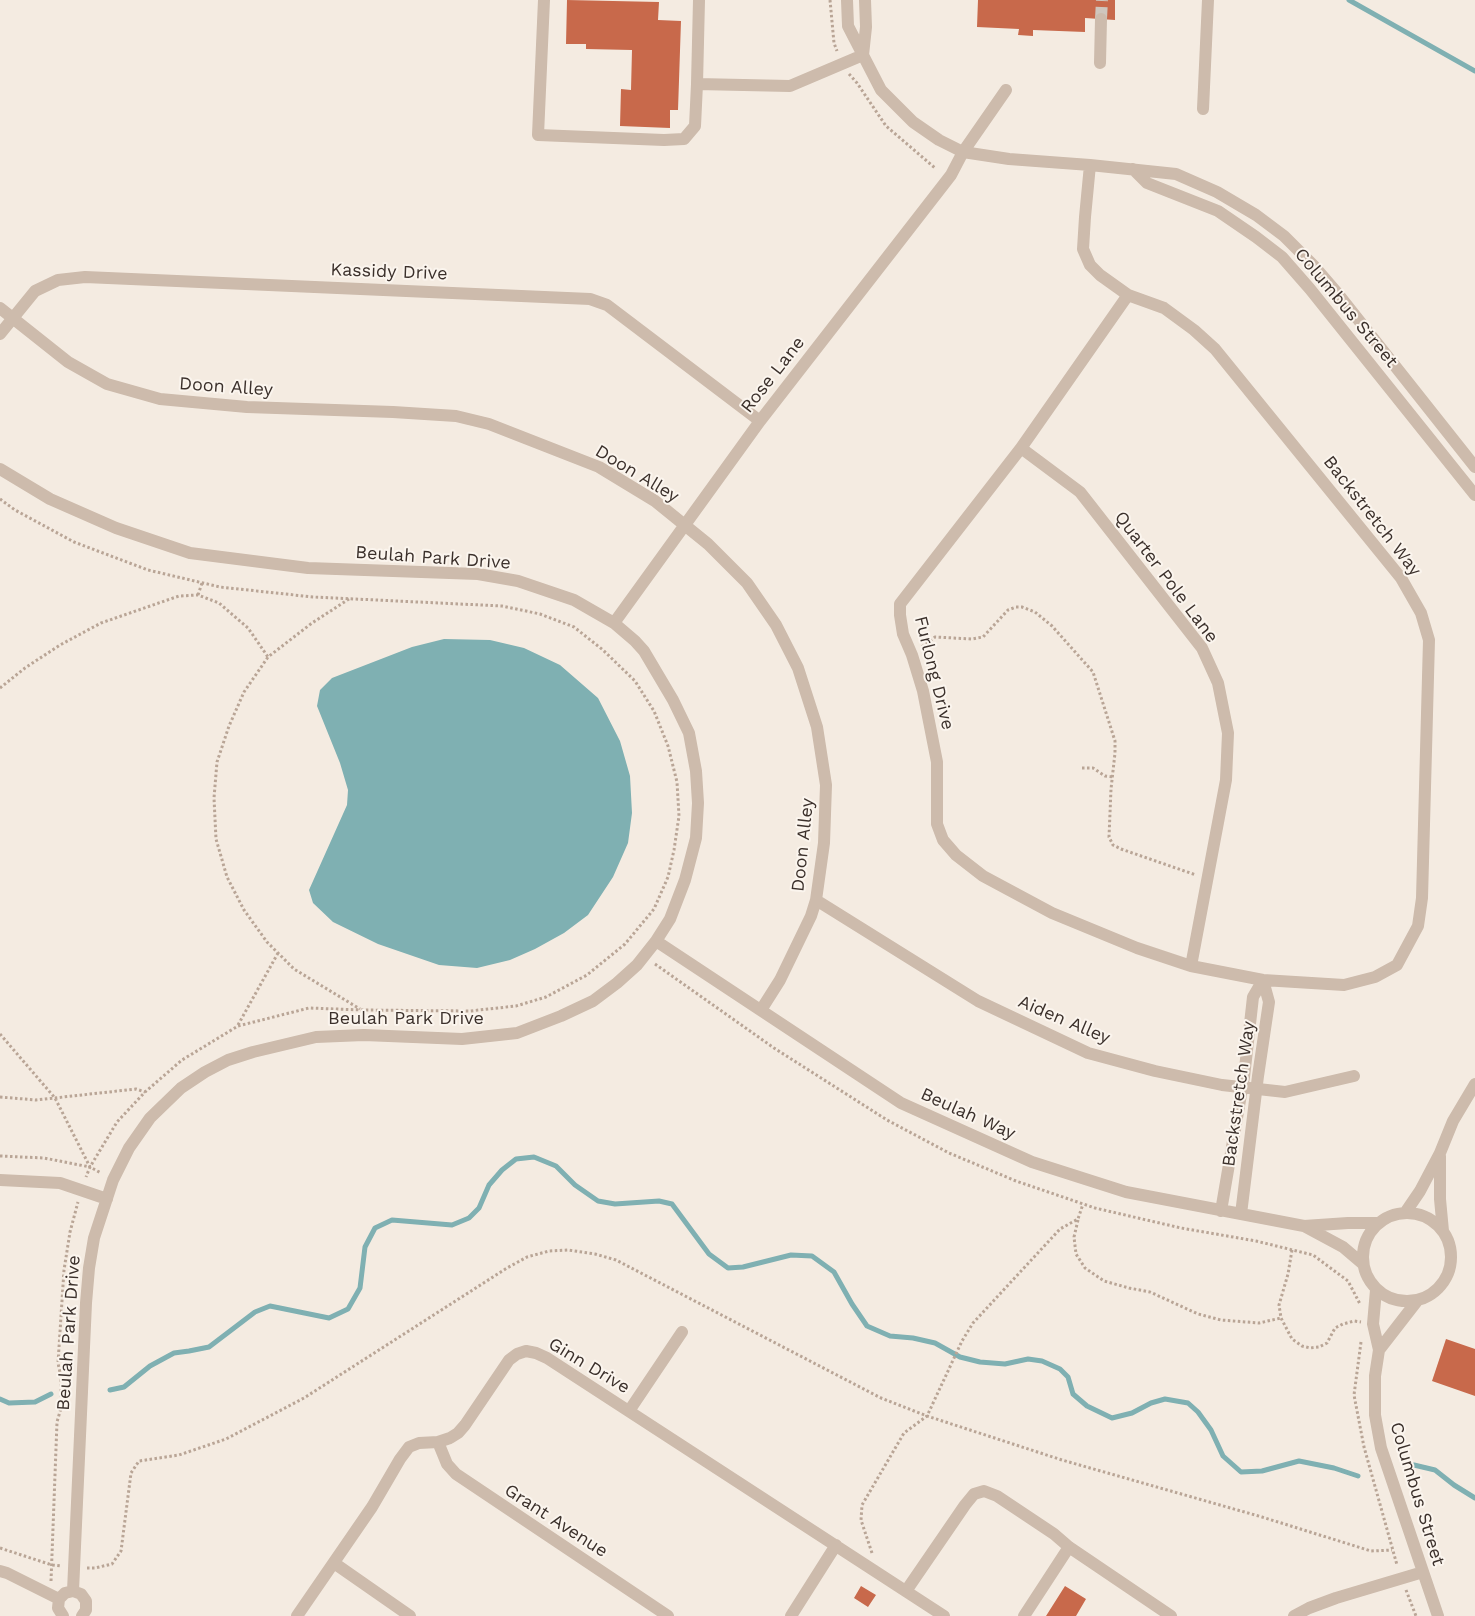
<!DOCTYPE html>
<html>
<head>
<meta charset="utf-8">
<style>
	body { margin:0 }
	canvas { display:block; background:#f4ebe1 }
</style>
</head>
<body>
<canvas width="1475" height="1616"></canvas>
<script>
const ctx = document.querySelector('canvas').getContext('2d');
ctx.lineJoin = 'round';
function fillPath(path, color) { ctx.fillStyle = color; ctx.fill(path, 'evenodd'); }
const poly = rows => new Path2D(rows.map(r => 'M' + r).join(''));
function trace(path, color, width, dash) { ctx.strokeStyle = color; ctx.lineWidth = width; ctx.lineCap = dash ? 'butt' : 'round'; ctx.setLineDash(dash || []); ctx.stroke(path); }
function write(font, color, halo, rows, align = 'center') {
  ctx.font = font + ' "Work Sans",sans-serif'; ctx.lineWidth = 4; ctx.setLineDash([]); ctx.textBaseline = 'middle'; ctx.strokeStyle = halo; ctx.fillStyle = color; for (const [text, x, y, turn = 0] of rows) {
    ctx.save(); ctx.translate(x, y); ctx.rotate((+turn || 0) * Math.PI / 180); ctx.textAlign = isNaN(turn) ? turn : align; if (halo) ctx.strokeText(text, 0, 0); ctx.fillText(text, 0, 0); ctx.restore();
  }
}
const water = poly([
	[444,639,490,640,524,648,560,665,598,698,620,741,630,776,632,813,628,843,613,877,588,915,564,933,535,949,510,960,477,968,439,965,378,944,333,922,313,903,309,890,347,805,348,790,340,763,317,706,320,690,332,678,412,647]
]);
const stream = poly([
	[1349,0,1475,71],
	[110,1390,124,1387,150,1366,174,1353,189,1351,209,1347,255,1312,270,1306,329,1318,348,1309,360,1288,365,1247,375,1228,392,1220,452,1225,469,1218,479,1208,489,1185,502,1170,516,1159,534,1157,556,1166,575,1185,598,1201,615,1204,659,1201,672,1204,709,1254,728,1268,743,1267,791,1255,812,1256,834,1272,852,1304,867,1326,890,1336,913,1338,935,1343,960,1357,980,1362,1005,1364,1028,1359,1042,1361,1060,1369,1068,1377,1073,1394,1087,1406,1112,1418,1132,1413,1151,1403,1165,1399,1188,1403,1198,1412,1211,1430,1223,1456,1241,1472,1262,1471,1299,1461,1334,1468,1358,1476],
	[0,1399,9,1403,35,1402,51,1394],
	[1414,1465,1435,1470,1454,1485,1475,1498]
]);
const building = poly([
	[567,0,659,2,658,20,681,21,678,110,670,110,670,128,620,126,621,89,631,90,632,50,586,49,586,44,566,44],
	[978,0,1115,0,1115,20,1085,18,1085,32,1033,30,1033,36,1018,35,1019,29,977,27],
	[1446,1339,1475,1349,1475,1396,1432,1381],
	[861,1586,876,1595,868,1607,854,1598],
	[1065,1586,1086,1599,1076,1616,1046,1616]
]);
const minorTunnel = poly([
	[1101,19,1102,0]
]);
const path = poly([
	[830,0,834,43,837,51],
	[849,74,857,83,886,126,935,168],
	[0,499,15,510,74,542,148,570,220,587,313,597,502,606,540,614,574,627,603,650,635,681,654,711,668,746,677,782,679,816,674,850,668,877,654,909,625,944,587,975,546,997,516,1006,470,1011,362,1010,309,1008,238,1026,182,1060,145,1092,117,1122,90,1167,86,1177],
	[198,595,202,583],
	[349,599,312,623,268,657,244,692,229,726,217,762,214,798,216,839,227,877,244,910,267,942,294,969,360,1009],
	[922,647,935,637,972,639,983,637,1008,610,1016,607,1022,607,1035,612,1052,626,1093,672,1115,741,1115,753,1111,789,1109,837,1113,845,1121,849,1196,875],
	[0,688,25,668,60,645,101,623,179,596,198,595,219,603,248,628,268,657],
	[1082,768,1093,768,1105,776,1113,777],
	[655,964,774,1048,887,1120,949,1153,1016,1181,1095,1208,1181,1228,1256,1241,1313,1255,1348,1281,1360,1304],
	[238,1025,278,953],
	[0,1034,55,1098,90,1167,101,1173],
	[0,1097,36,1100,136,1089,145,1092],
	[0,1156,44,1158,90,1167],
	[1078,1220,1074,1237,1076,1254,1085,1268,1104,1281,1129,1288,1150,1292,1198,1314,1221,1320,1259,1323,1281,1318],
	[1292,1250,1288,1274,1279,1305,1281,1318,1292,1339,1302,1346,1310,1348,1319,1347,1327,1343,1335,1328,1343,1324,1354,1321,1361,1322],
	[1361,1342,1354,1395,1364,1447,1397,1565],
	[0,1548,52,1565,61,1566],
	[872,1553,861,1520,862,1505,904,1433,927,1416,962,1341,973,1323,1060,1229,1078,1219,1083,1204],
	[87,1568,95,1568,112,1564,121,1551,131,1473,139,1461,179,1455,226,1439,304,1398,507,1268,527,1257,549,1251,568,1250,595,1254,616,1260,881,1398,927,1416,1062,1460,1262,1517,1371,1551,1392,1550],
	[51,1581,57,1422,61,1408,61,1377,58,1363,64,1270,70,1232,78,1202],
	[1406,1590,1416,1616]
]);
const minor = poly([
	[544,0,538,135,664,140,684,139,695,126,697,84,790,86,863,55],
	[847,0,848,26,881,90,913,122,939,140,963,152,1009,159,1090,165,1176,174,1217,192,1256,215,1284,236,1313,265,1338,294,1475,467],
	[863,55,866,27,865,0],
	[1100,63,1101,19],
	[697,84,699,0],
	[1203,109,1208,0],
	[1090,165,1085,217,1083,249,1090,265,1100,275,1128,295,1164,308,1194,330,1215,349,1401,578,1421,613,1429,640,1422,898,1418,926,1397,965,1375,977,1344,985,1263,980,1191,966,1137,948,1052,913,983,876,956,855,943,840,937,824,937,762,923,691,912,655,903,634,900,615,900,604,1021,448,1128,295],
	[1133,169,1147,183,1218,211,1256,237,1282,257,1310,289,1475,495],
	[0,308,68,362,107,384,160,399,247,407,393,412,456,416,489,424,599,467,655,501,708,544,747,583,776,625,798,668,817,727,826,785,824,843,816,900,811,916,780,980,761,1010],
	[0,334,35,291,58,280,85,277,590,299,607,305,760,421],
	[1021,448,1080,492,1202,648,1218,683,1228,733,1226,780,1191,966],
	[0,469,50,499,116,528,190,553,308,568,478,574,518,581,574,600,614,623,635,641,644,651,673,700,689,733,696,771,698,803,696,838,685,880,670,919,656,941,637,965,617,983,593,1001,561,1016,517,1033,462,1039,364,1035,316,1037,253,1052,228,1060,205,1072,181,1088,150,1118,129,1148,113,1180,94,1238,89,1268,86,1303,73,1591],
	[614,623,760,421,951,175,963,152,1006,90],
	[816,900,978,1001,1088,1053,1155,1071,1222,1085,1285,1092,1354,1076],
	[656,941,901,1103,1032,1162,1126,1192,1304,1226,1348,1223,1378,1223],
	[1440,1156,1440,1199,1443,1231],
	[0,1180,60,1183,107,1199],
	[1221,1211,1244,1077,1253,997,1263,980],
	'1363 1257a44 44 0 1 1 88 0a44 44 0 1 1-88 0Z',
	[1405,1213,1420,1191,1440,1153,1453,1121,1475,1084],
	[1241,1214,1258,1076,1269,1002,1263,980],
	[1304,1226,1343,1247,1363,1264],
	[1376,1290,1373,1324,1379,1350,1375,1376,1375,1415,1381,1448,1438,1616],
	[1379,1350,1417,1301],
	[629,1411,682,1332],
	[438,1442,447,1464,456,1474,668,1616],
	[334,1563,410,1616],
	[0,1571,7,1573,59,1599],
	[906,1591,965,1505,974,1494,984,1491,997,1496,1054,1534,1069,1547,1171,1616],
	[63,1616,58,1608,59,1599,65,1593,73,1591,81,1594,86,1601,86,1610,82,1616],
	[297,1616,372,1507,400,1459,409,1447,419,1443,438,1442,450,1438,458,1433,465,1425,509,1360,517,1354,526,1351,536,1353,547,1358,944,1616],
	[791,1616,836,1545],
	[1024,1616,1069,1547],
	[1294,1616,1309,1608,1336,1598,1423,1572]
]);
const streetNames = [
	["Kassidy Drive",389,272,2],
	["Columbus Street",1346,308,50],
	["Rose Lane",773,375,-52],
	["Doon Alley",226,387,4],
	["Doon Alley",637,474,31],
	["Backstretch Way",1372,516,52],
	["Beulah Park Drive",433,558,4],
	["Quarter Pole Lane",1166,577,53],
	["Furlong Drive",934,673,76],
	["Doon Alley",803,845,-84],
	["Beulah Park Drive",406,1019],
	["Aiden Alley",1064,1020,23],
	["Backstretch Way",1239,1094,-82],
	["Beulah Way",968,1114,24],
	["Beulah Park Drive",69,1333,-86],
	["Ginn Drive",589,1366,31],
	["Columbus Street",1417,1494,73],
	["Grant Avenue",556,1521,33]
];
fillPath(water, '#7fb0b2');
trace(stream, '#7fb0b2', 5);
fillPath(building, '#c8694b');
trace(minorTunnel, '#cfc6bd', 12, [12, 6]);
trace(path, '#b9a596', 3, [2.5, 2.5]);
trace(minor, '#cdbbac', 12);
write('18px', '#3b302b', '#fbf5ee', streetNames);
</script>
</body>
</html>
